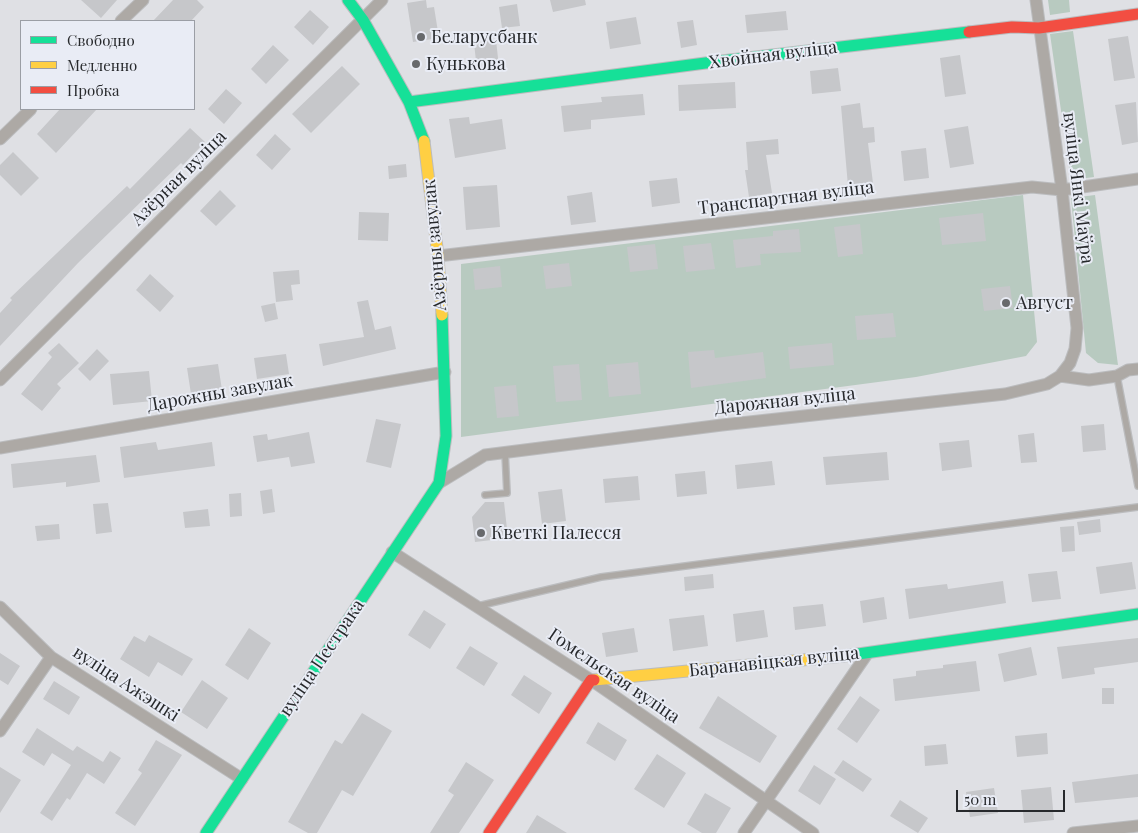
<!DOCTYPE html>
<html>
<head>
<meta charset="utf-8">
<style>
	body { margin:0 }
	#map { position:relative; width:1138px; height:833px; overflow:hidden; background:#dfe0e4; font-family:"Playfair Display",serif }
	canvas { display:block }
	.legend { position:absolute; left:20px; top:20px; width:175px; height:90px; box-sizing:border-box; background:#e9ecf5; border:1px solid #9b9ea5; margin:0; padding:6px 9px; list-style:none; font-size:15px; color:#27292c }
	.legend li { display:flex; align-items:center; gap:10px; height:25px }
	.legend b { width:25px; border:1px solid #9b9ea5 }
	.scale { position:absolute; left:956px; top:790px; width:109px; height:22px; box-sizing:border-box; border:2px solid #27292c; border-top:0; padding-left:6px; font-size:15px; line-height:18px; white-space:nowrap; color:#27292c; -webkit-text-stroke:4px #e9ecf5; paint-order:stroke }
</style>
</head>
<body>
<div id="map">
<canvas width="1138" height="833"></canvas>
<ul class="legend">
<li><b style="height:6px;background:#16e098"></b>Свободно</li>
<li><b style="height:6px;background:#ffcf43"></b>Медленно</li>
<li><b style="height:6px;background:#f24e42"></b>Пробка</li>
</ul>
<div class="scale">50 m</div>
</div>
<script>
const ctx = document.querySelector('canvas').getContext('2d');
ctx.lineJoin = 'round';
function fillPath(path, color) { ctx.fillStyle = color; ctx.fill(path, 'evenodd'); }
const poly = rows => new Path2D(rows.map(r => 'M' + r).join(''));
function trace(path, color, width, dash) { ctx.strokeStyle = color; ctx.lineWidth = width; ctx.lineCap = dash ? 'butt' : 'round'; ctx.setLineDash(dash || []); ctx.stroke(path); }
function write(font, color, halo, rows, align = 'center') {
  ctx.font = font + ' "Playfair Display",serif'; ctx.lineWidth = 4; ctx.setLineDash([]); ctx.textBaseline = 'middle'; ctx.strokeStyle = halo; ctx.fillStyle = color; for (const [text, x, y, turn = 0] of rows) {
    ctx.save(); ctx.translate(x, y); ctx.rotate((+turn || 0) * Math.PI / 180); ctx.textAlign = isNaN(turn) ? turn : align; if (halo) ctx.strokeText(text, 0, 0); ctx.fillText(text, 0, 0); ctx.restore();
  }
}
const green = poly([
	[1048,0,1069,0,1070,12,1050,15],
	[1073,31,1094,177,1071,180,1050,34],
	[1023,195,1037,342,1026,356,916,377,461,437,461,264],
	[1095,195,1118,365,1098,363,1086,353,1071,198]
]);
const building = poly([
	[81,0,117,0,101,18],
	[173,0,197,0,204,7,191,21,153,21],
	[426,0,427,8,434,7,439,38,413,42,407,3],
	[550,0,585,0,586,5,553,12],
	[517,4,520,26,502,28,499,7],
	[310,10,329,27,313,45,294,27],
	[786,11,788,30,747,33,745,15],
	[636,17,641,44,610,49,606,22],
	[693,20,697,45,681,48,677,22],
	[1128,36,1135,78,1114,81,1108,39],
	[496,40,499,67,477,70,474,43],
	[273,45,289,60,266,84,251,69],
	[960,55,966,94,945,97,940,58],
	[342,66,360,84,311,133,292,114],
	[838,68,841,91,812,94,810,71],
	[735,82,736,108,679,111,678,85],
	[226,89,242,103,224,124,208,109],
	[643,94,645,115,591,120,591,129,564,132,561,106,602,102,601,97],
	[1136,102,1138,142,1122,145,1115,105],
	[860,103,863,128,874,127,875,142,868,143,873,183,848,186,841,106],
	[60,109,97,109,56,153,37,134],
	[469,117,470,124,502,119,506,149,455,158,449,119],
	[968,126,974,164,950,168,944,130],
	[190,128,205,142,183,165,181,163,78,263,0,346,0,313,12,300,10,298,127,186,130,189],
	[275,134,291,149,272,170,256,155],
	[778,139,779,154,766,155,772,193,749,197,745,170,748,170,746,142],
	[926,148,929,178,904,181,901,151],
	[13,152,39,178,21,196,0,175,0,165],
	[406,164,407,177,389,179,388,166],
	[677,178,680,203,652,207,649,181],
	[497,185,500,227,466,230,463,187],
	[220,190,236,206,216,226,200,211],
	[592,192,596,222,571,225,567,196],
	[359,212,389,213,388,241,358,240],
	[983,213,986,241,942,245,939,218],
	[860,224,863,254,838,257,834,227],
	[799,229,801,252,760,254,761,265,736,268,733,240,773,236,773,231],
	[711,243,715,269,686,272,683,246],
	[655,244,658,269,630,272,627,247],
	[569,263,572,286,546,289,543,266],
	[500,266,502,287,475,290,473,269],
	[299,270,300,284,291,285,293,300,276,302,273,272],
	[150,274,174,296,160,312,136,290],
	[1010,286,1013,308,984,311,981,289],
	[368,300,375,330,391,326,396,349,323,366,319,344,364,337,357,302],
	[275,303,278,319,265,322,261,306],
	[893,313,896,337,857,340,855,316],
	[59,343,79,363,57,384,61,388,42,411,21,394,52,357,48,353],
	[832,343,834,365,790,369,788,347],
	[97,349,109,361,90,381,78,369],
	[714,350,715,358,763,352,766,378,691,388,688,352],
	[286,354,289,374,257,379,254,358],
	[638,362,641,394,609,397,606,365],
	[218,364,222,390,191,394,187,368],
	[579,364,582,400,556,402,553,366],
	[149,371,152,401,113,405,110,374],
	[516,385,519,416,497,418,494,387],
	[376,419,401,424,391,468,366,462],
	[1104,424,1106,450,1083,452,1081,426],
	[309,432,315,463,291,467,289,457,257,462,253,436,267,434,268,440],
	[1034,433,1037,462,1021,463,1018,435],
	[969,440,972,467,942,471,939,443],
	[156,442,158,450,212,442,215,466,124,478,120,447],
	[887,452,889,480,826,485,823,457],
	[96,455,100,482,66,487,66,482,13,488,11,464],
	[772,461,775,485,737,489,735,465],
	[705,471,707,494,677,497,675,474],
	[638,476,640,500,605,503,603,479],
	[272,489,275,512,263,514,260,491],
	[562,489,566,521,542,524,538,492],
	[241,493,242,516,230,517,229,494],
	[485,502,504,502,508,538,475,542,472,517],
	[108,503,112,532,96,534,93,504],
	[208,509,210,526,185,528,183,512],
	[1100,519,1101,532,1079,535,1077,522],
	[59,524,60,539,37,541,35,526],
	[1074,526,1075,551,1062,552,1060,527],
	[1132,562,1136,589,1100,594,1096,567],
	[1057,571,1061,599,1032,602,1028,574],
	[713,574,714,588,685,591,684,577],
	[1003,581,1006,603,909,619,905,589,947,584,948,589],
	[884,597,887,619,863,623,860,601],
	[823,604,826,626,795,630,793,607],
	[424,610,446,624,430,649,408,635],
	[764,610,768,637,736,642,733,614],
	[704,615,708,646,673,651,669,619],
	[249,628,271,643,248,680,225,665],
	[634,628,638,652,606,657,602,633],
	[149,635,193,659,182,676,158,662,149,677,120,659,134,636,145,642],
	[1138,638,1138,662,1094,668,1095,674,1062,679,1057,647],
	[470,646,498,663,484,686,456,668],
	[1031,647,1037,675,1004,682,998,654],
	[0,653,20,666,8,685,0,680],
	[976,661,980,691,895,701,893,679,916,676,916,671,943,668,943,665],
	[524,675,552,693,539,714,511,695],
	[202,680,228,698,207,729,181,712],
	[54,681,80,697,69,715,43,699],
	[1102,688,1114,688,1114,704,1102,704],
	[718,696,777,736,760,763,699,728],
	[860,696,880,710,857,743,837,729],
	[362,713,392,731,353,796,342,790,317,833,308,833,288,822,335,740,342,744],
	[598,722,627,740,615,761,586,743],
	[37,728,73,751,77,746,103,762,110,751,121,758,104,784,87,773,70,800,67,798,52,821,40,813,71,765,52,753,44,766,22,752],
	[1047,733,1048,754,1017,757,1015,736],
	[156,740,182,755,135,826,115,813,142,773,138,770],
	[946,744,948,764,925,766,924,746],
	[657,754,686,773,664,808,634,789],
	[843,760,872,779,863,792,834,773],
	[466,762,494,780,459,833,430,833,454,795,448,791],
	[814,765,836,779,820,805,798,791],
	[0,767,21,780,0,813],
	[1138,774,1138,797,1075,803,1072,782],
	[1051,787,1054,820,1024,823,1021,790],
	[994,788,998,813,970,817,966,792],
	[705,793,731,808,716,833,702,833,687,824],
	[900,800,928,818,918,833,890,816],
	[537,815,567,833,526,833]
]);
const lane = poly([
	[1117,376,1138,486],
	[485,495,507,493,505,452],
	[478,606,601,577,1138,507]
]);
const street = poly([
	[1036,0,1062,190,1077,328,1075,349,1070,363,1060,376],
	[121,21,143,0],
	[0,139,31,109],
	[438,256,1032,187,1062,190,1138,179],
	[0,380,382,0],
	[0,448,445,372],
	[439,483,485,455,722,425,1005,394,1047,384,1060,376,1089,380,1117,376,1128,370,1138,369],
	[392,552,591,680,813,833],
	[0,607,51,657,242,779],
	[0,731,51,657],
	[744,833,867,654],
	[1073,833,1138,826]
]);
const fast = poly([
	[348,0,363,20,409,102,424,141],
	[409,102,713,62,969,32],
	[844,656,1138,614],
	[206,833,439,483,446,436,442,315]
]);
const slow = poly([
	[424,141,438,256,442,315],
	[594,680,844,656]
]);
const jam = poly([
	[969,32,1012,27,1039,28,1138,14],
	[489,833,591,680,594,680]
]);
const markers = [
	[421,37,5,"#67696c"],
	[416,64,5,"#67696c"],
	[1006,303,5,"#67696c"],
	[481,533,5,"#67696c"]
];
const poiNames = [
	["Беларусбанк",431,37],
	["Кунькова",426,64],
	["Август",1016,303],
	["Кветкі Палесся",491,533]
];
const streetNames = [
	["Хвойная вуліца",773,55,-7],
	["Азёрная вуліца",179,178,-45],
	["вуліца Янкі Маўра",1078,188,83],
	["Транспартная вуліца",786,198,-7],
	["Азёрны завулак",435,245,-95],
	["Дарожны завулак",220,393,-10],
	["Дарожная вуліца",785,401,-6],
	["вуліца Пестрака",322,658,-56],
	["Баранавіцкая вуліца",774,662,-6],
	["Гомельская вуліца",614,676,34],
	["вуліца Ажэшкі",126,684,33]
];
fillPath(green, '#b8cac0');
fillPath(building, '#c6c7ca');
trace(lane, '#bbbcbe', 8);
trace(street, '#bbbcbe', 13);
trace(fast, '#bbbcbe', 13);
trace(slow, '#bbbcbe', 13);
trace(jam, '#bbbcbe', 13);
trace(lane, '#ada9a5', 5.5);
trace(street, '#ada9a5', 11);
trace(fast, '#16e098', 11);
trace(slow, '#ffcf43', 11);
trace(jam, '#f24e42', 11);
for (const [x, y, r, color] of markers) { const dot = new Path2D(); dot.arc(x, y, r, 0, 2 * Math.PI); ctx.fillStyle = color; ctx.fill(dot); trace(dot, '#e9ecf5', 2); }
write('18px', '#27292c', '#e9ecf5', poiNames, 'left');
write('18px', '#27292c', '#e9ecf5', streetNames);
</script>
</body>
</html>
